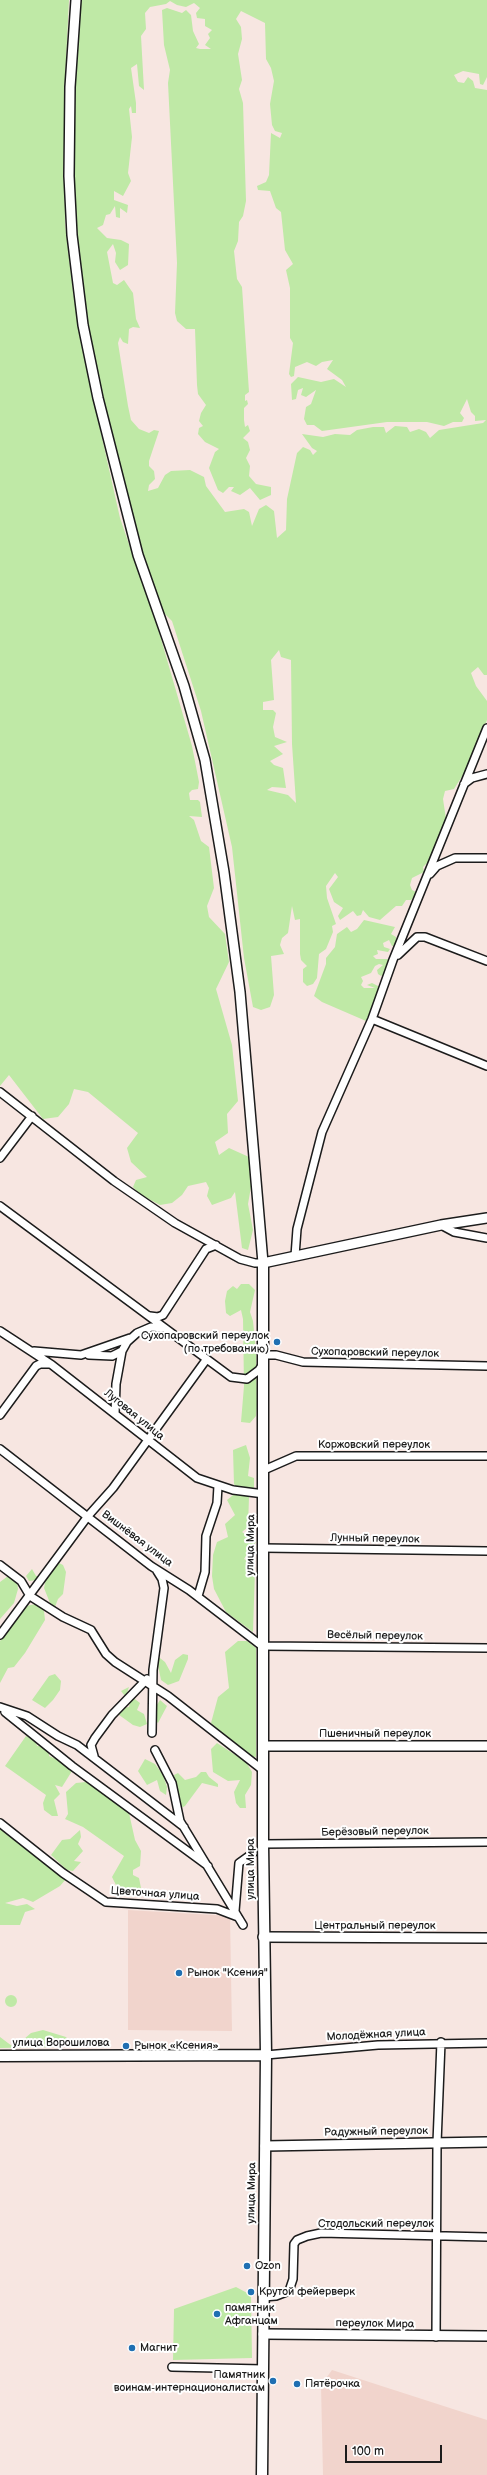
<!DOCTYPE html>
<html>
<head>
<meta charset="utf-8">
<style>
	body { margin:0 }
	#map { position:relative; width:487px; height:2475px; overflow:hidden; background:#f7e6e1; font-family:"Balsamiq Sans",sans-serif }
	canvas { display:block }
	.scale { position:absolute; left:345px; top:2445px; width:97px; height:18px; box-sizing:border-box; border:2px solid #1c1c1c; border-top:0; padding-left:5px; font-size:12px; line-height:14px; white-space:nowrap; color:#1c1c1c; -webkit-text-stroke:3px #fff; paint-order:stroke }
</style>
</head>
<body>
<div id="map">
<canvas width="487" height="2475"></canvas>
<div class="scale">100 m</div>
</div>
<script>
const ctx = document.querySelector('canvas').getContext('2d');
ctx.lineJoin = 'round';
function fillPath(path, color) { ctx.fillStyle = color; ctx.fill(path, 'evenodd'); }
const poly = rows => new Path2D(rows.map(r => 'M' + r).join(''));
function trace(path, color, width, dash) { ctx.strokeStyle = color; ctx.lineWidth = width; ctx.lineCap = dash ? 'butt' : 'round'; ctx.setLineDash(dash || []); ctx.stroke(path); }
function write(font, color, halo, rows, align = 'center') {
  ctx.font = font + ' "Balsamiq Sans",sans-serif'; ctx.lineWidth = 4; ctx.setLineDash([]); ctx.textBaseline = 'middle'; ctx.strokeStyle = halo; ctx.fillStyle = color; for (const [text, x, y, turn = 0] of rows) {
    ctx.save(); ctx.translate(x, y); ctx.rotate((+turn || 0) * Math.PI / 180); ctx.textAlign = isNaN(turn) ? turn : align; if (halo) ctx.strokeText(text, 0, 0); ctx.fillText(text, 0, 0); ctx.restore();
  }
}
const built = poly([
	[128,1910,230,1916,232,2031,128,2030],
	[332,2370,487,2420,487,2475,323,2475,321,2385]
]);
const green = poly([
	[0,0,69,0,64,100,65,224,73,291,85,362,120,518,159,632,192,746,199,782,198,789,192,790,189,793,190,800,198,800,200,802,202,817,189,816,194,820,201,841,209,847,214,888,207,906,209,917,225,934,229,962,216,989,232,1045,238,1101,227,1114,228,1133,215,1142,219,1155,229,1148,249,1157,252,1181,248,1204,253,1230,248,1250,242,1248,235,1192,231,1198,212,1205,207,1196,209,1188,206,1182,188,1186,182,1195,172,1203,160,1205,139,1194,133,1187,136,1180,147,1177,131,1162,127,1148,138,1133,88,1092,74,1089,69,1104,58,1117,43,1119,9,1075,0,1086],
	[79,0,487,0,487,77,483,85,480,84,479,74,463,71,454,75,458,82,464,83,468,77,473,81,475,88,487,90,487,675,484,675,478,667,471,673,476,686,487,701,487,720,468,767,454,789,445,791,443,799,446,819,428,862,423,867,424,872,412,878,410,885,412,890,418,893,411,900,406,900,402,906,396,906,380,920,369,917,363,910,361,915,357,916,353,911,340,920,338,916,343,908,334,902,329,889,338,877,335,873,326,886,327,898,336,924,332,926,333,932,326,949,319,954,317,978,313,984,307,986,303,982,303,969,307,966,301,960,300,954,300,919,295,920,292,906,288,933,282,938,280,945,284,954,271,956,274,995,270,1007,261,1010,253,1007,244,958,232,847,201,711,172,621,162,611,142,553,94,367,78,275,72,192,74,96],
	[170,1,177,5,186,7,194,3,200,8,196,13,197,18,205,19,205,26,212,30,208,34,210,38,205,45,211,49,200,49,196,48,199,44,193,31,191,15,186,10,182,13,167,8,162,10,164,45,170,70,168,83,177,263,175,313,177,321,186,329,195,329,197,385,198,394,206,405,201,413,199,421,203,426,199,428,198,434,205,442,219,449,215,452,209,468,218,490,223,493,229,487,234,487,231,491,240,495,250,488,260,500,271,495,271,487,256,484,249,476,250,466,246,458,250,450,248,442,243,438,250,431,248,425,245,427,244,420,244,408,248,404,247,400,245,401,245,395,249,392,242,287,237,279,234,251,238,241,239,222,243,216,246,201,243,103,239,89,242,80,238,54,242,39,241,27,236,19,241,11,265,23,266,59,271,68,274,81,270,104,272,125,275,131,282,133,280,138,271,133,269,175,266,182,257,186,258,190,270,191,276,208,281,212,285,250,293,264,286,270,290,288,290,338,293,343,289,374,291,377,294,376,295,367,307,362,316,366,322,362,333,360,327,369,342,380,346,387,334,379,321,382,298,377,291,384,292,400,296,399,298,390,303,388,301,395,306,397,316,390,311,404,306,407,304,419,307,425,314,425,322,431,387,422,427,422,444,426,453,422,462,422,464,418,460,413,467,399,471,412,475,416,475,421,486,420,483,423,439,430,430,438,426,432,419,429,410,432,407,427,395,426,386,433,384,427,373,427,357,430,350,435,335,434,323,437,302,434,312,448,317,451,313,455,310,450,303,447,297,453,287,499,286,530,277,538,274,511,266,505,259,509,252,526,249,512,244,509,225,512,206,486,204,477,190,470,171,471,165,475,158,488,148,491,149,485,155,479,154,471,149,466,149,461,159,431,154,430,149,433,139,429,131,420,128,406,118,343,120,337,123,342,128,344,129,329,133,327,140,328,136,319,133,293,124,280,117,285,113,283,107,252,113,244,116,253,115,262,120,270,128,265,129,244,121,240,107,238,97,228,103,225,106,215,110,214,115,206,116,217,120,218,120,208,127,213,128,205,114,200,114,191,123,196,131,181,128,173,132,137,129,109,131,106,132,113,136,113,136,103,131,68,137,64,139,86,144,90,141,36,146,29,145,13,150,7,166,4],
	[279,650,281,657,291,660,292,744,296,803,288,795,267,790,272,787,286,788,283,768,274,765,270,761,283,754,274,746,287,742,275,737,273,727,276,713,273,710,263,710,263,702,274,700,271,660],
	[364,920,395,927,391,934,396,937,397,945,392,946,389,940,383,943,384,947,390,949,388,952,377,950,378,954,373,956,376,959,388,959,391,961,385,973,381,976,378,974,377,970,383,965,379,964,375,966,371,973,361,977,363,981,361,985,364,988,375,988,367,985,372,983,380,987,371,1016,366,1021,322,1002,314,996,326,964,326,958,335,947,337,934,347,927,351,932,357,929],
	[241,1284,249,1284,255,1290,250,1312,253,1321,256,1352,257,1406,256,1416,250,1423,241,1422,244,1386,243,1319,241,1310,230,1316,226,1313,225,1301,227,1291,233,1286,237,1289],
	[246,1445,250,1458,248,1476,254,1478,254,1487,249,1497,248,1527,242,1532,256,1542,244,1559,252,1562,255,1569,253,1632,226,1612,214,1589,212,1576,213,1555,217,1542,228,1537,225,1524,235,1515,227,1500,238,1491,234,1484,233,1450],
	[57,1562,63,1565,66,1572,63,1594,58,1599,55,1607,50,1603,44,1588,46,1579,29,1581,26,1576,32,1569,36,1576,44,1576],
	[8,1576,17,1581,18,1589,14,1603,0,1619,0,1582],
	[36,1604,44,1611,45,1620,25,1653,14,1667,8,1668,0,1683,0,1641,26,1606],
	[238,1641,247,1641,256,1648,256,1757,247,1756,211,1723,218,1697,229,1688,225,1652],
	[183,1654,188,1655,188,1659,179,1681,168,1685,161,1680,156,1655,165,1662,171,1673,175,1660],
	[55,1674,61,1681,60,1690,53,1700,45,1708,32,1700,49,1676],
	[129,1687,127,1693,140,1703,137,1710,144,1714,147,1724,140,1727,133,1725,115,1712,120,1708,129,1707,130,1702,121,1691],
	[160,1700,167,1706,158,1723,156,1721,155,1708],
	[26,1736,36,1741,37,1746,44,1745,49,1751,49,1756,61,1761,72,1771,62,1787,55,1785,60,1794,54,1800,58,1816,52,1816,44,1810,43,1803,46,1795,5,1766],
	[217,1743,246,1762,252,1772,251,1785,245,1795,246,1808,240,1808,236,1803,234,1792,240,1780,228,1781,213,1772,211,1749],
	[145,1759,155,1764,163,1775,167,1787,166,1795,160,1791,157,1780,147,1785,138,1771],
	[201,1772,206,1772,209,1777,218,1784,218,1787,202,1783,185,1806,179,1809,174,1775,178,1773,185,1780,196,1777],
	[86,1782,116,1799,129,1813,135,1840,141,1851,140,1866,133,1870,133,1875,139,1878,141,1888,131,1894,118,1889,112,1877,124,1856,83,1827,65,1819,68,1814,66,1792,76,1783],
	[3,1827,66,1879,60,1886,33,1902,23,1898,5,1903,17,1906,27,1904,35,1909,25,1912,20,1925,0,1925,0,1828],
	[80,1830,81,1837,78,1844,83,1851,74,1861,81,1862,73,1871,67,1870,51,1855,62,1840,70,1839],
	'5 2001a6 6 0 1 1 12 0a6 6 0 1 1-12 0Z',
	[43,2030,66,2037,69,2041,60,2047,0,2048,0,2037,12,2046,17,2045,31,2033],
	[236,2287,251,2295,252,2358,173,2360,174,2309]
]);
const minor = poly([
	[464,784,472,778,487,774],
	[430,874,437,866,455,858,487,858],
	[398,955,417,937,425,937,487,961],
	[372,1019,487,1066],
	[0,1092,114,1181,175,1223,240,1259,255,1263,263,1263],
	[0,1158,32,1116],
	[0,1206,231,1377,247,1379,259,1370,263,1364],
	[441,1225,454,1232,487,1238],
	[295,1256,297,1229,322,1132,372,1019,393,960,487,728],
	[150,1316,158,1317,163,1315,206,1249,216,1245],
	[0,1331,52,1365,197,1478,233,1490,264,1494],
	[34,1351,81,1355,130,1338],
	[89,1355,112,1356,122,1351],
	[264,1355,276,1355,303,1362,487,1366],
	[115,1414,116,1384,122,1351,127,1342,137,1333,151,1327,163,1328],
	[0,1415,36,1366,40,1364,48,1364],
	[0,1449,151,1566,189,1590,262,1646,487,1648],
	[264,1470,296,1456,487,1456],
	[263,1548,487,1551],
	[0,1565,21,1581,30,1596,63,1617,91,1630,106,1654,115,1662,168,1696,264,1771],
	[198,1596,205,1572,206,1536,217,1503,218,1486],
	[0,1635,88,1516,113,1488,206,1360],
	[0,1707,27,1716,58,1736,77,1745,184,1827],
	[5,1712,72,1766,208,1866],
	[152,1733,153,1670,164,1588,162,1579,157,1571],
	[155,1750,172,1783,180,1821,243,1925],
	[94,1756,91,1745,95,1738,112,1715,147,1679],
	[0,1823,63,1873,106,1902,217,1909,238,1917],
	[263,1844,487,1842],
	[235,1911,239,1863,253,1853],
	[266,2055,378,2045,487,2043],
	[263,2297,276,2296,289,2291,293,2279,294,2244,297,2240,307,2236,321,2233,487,2237],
	[436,2337,437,2143,441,2042],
	[172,2367,263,2369]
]);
const tertiary = poly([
	[76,0,70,87,69,176,72,235,83,325,98,398,138,555,184,686,205,760,224,872,240,992,263,1263,441,1225,487,1218],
	[264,1746,487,1746],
	[263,1937,487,1938],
	[265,2146,487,2142],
	[263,2334,487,2336]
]);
const secondary = poly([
	[0,2056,266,2055],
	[262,2475,266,2055,263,1844,263,1263]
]);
const markers = [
	[277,1342,4,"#1f6fb2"],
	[179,1973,4,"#1f6fb2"],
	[126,2046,4,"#1f6fb2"],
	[247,2266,4,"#1f6fb2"],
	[251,2292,4,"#1f6fb2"],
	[217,2314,4,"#1f6fb2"],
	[132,2348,4,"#1f6fb2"],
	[273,2381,4,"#1f6fb2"],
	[297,2384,4,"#1f6fb2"]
];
const poiNames = [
	["Сухопаровский переулок",269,1336,"right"],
	["(по требованию)",269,1349,"right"],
	["Рынок \"Ксения\"",187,1973],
	["Рынок «Ксения»",134,2046],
	["Ozon",255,2266],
	["Крутой фейерверк",259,2292],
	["памятник",225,2308],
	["Афганцам",225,2321],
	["Магнит",140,2348],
	["Памятник",265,2375,"right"],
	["воинам‐интернационалистам",265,2388,"right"],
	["Пятёрочка",305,2384]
];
const streetNames = [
	["Сухопаровский переулок",375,1353,1],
	["Луговая улица",134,1415,39],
	["Коржовский переулок",374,1445],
	["Вишнёвая улица",137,1539,37],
	["Лунный переулок",375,1539,1],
	["улица Мира",251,1545,-89],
	["Весёлый переулок",375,1636,1],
	["Пшеничный переулок",375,1734],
	["Берёзовый переулок",375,1832,-1],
	["улица Мира",251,1869,-90],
	["Цветочная улица",155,1894,4],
	["Центральный переулок",375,1926],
	["Молодёжная улица",376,2035,-3],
	["улица Ворошилова",61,2043],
	["Радужный переулок",376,2132,-1],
	["улица Мира",252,2193,-89],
	["Стодольский переулок",376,2224],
	["переулок Мира",375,2324,1]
];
fillPath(built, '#f1d4cc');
fillPath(green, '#bfe9a6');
trace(minor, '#1c1c1c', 10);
trace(tertiary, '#1c1c1c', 12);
trace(secondary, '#1c1c1c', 13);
trace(minor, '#fff', 7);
trace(tertiary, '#fff', 9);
trace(secondary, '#fff', 10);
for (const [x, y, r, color] of markers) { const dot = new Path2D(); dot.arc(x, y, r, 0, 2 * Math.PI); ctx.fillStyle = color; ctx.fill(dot); trace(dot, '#fff', 1.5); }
write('11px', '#1c1c1c', '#fff', poiNames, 'left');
write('11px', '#1c1c1c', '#fff', streetNames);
</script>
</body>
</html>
